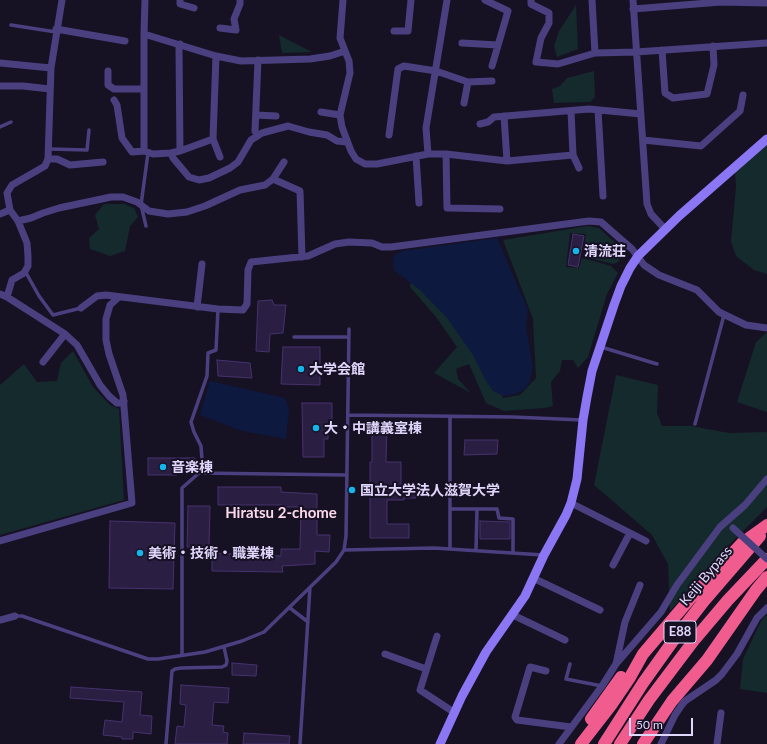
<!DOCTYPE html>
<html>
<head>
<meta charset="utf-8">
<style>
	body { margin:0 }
	#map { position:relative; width:767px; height:744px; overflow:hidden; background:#171124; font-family:Lato,sans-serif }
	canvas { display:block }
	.scale { position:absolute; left:629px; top:718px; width:64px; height:18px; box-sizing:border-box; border:2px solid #e0d7fc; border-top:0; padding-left:5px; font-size:12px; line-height:14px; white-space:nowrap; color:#e0d7fc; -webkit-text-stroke:3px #171124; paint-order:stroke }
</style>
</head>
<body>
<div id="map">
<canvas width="767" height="744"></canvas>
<div class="scale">50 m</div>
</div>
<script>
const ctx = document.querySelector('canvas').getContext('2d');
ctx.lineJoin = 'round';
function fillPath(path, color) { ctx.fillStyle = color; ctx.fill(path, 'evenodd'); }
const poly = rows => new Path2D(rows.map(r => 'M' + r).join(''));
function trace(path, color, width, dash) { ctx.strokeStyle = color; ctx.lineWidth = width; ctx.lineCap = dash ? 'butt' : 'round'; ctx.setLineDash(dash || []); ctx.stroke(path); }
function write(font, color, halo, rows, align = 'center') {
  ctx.font = font + ' Lato,"Noto Sans JP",sans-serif'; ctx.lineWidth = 4; ctx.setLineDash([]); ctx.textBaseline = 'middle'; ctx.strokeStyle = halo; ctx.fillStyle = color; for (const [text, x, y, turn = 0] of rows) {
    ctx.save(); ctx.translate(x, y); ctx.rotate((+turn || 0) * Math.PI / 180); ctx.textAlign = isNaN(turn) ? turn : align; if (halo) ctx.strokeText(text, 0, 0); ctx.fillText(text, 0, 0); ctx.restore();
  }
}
const green = poly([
	[576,5,578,49,557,57,554,46,559,31],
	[279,35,312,52,282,53],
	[594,71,595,97,590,102,554,103,552,89,560,86,567,78],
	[767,144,767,274,754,270,736,256,731,242,736,186,735,173,759,149],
	[104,204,124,204,134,208,138,217,130,226,125,251,110,256,90,249,89,238,99,229,95,215],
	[588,226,599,228,624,251,618,262,613,264,593,259,584,249,586,234,570,233,566,267,579,268,582,258,611,266,618,273,607,294,588,357,578,368,573,360,562,360,560,371,551,382,553,406,545,408,504,411,486,403,469,364,456,369,458,379,471,393,434,373,457,347,436,317,410,287,411,277,449,311,491,370,503,398,520,395,536,378,533,319,503,240],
	[767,332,767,412,737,402,756,342],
	[73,351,93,387,110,405,119,409,124,500,0,535,0,385,24,364,37,382,57,381,61,363],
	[616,375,658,385,657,413,662,426,691,426,729,433,767,432,767,507,719,555,670,611,668,564,652,535,594,485],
	[767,614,767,693,740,689,743,659,761,621]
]);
const water = poly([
	[497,238,528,310,526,327,533,367,530,381,525,389,515,394,504,396,493,391,486,381,473,355,447,318,421,291,394,270,393,261,394,256,402,251],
	[210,381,285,398,289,409,286,439,242,431,200,415]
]);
const building = poly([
	[573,234,584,236,578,267,568,265,573,234],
	[272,300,274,305,286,305,283,333,270,334,269,352,256,351,258,301,272,300],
	[283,347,320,347,320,385,281,384,283,347],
	[217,360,250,363,252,378,218,376,217,360],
	[302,403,332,403,332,429,328,429,328,439,324,439,324,457,303,457,302,403],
	[372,422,387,422,386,462,401,462,401,485,416,485,416,498,404,498,404,500,387,500,387,524,409,524,409,538,370,538,370,462,372,462,372,422],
	[465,440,498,440,497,454,464,455,465,440],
	[148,458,195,458,195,467,177,467,177,475,148,475,148,458],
	[218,487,281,487,281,492,317,494,317,535,330,535,329,552,315,551,315,564,282,566,283,572,212,571,212,553,281,556,281,549,300,549,301,507,282,507,282,505,218,505,218,487],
	[188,506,210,506,209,547,187,547,188,506],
	[110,521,175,523,173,589,109,588,110,521],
	[480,521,510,522,510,539,480,539,480,521],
	[232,663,257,665,256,676,232,675,232,663],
	[181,685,229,688,228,703,214,702,212,725,224,726,223,732,228,733,227,744,175,744,177,726,184,727,186,705,180,704,181,685],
	[71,687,142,692,140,715,152,716,151,734,133,732,133,739,122,739,122,737,103,735,105,720,122,722,124,702,70,698,71,687],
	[244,733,290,736,289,744,243,744,244,733]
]);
const service = poly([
	[11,25,56,32],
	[0,127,11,122],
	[50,149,87,150,89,130],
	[146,226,141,205,148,153],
	[25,271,39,296,53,315,81,308],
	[294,337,349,337],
	[601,347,657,364],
	[348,415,513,417,582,420],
	[695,424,724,315],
	[181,470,195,470,199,473,347,475],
	[203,473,201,446,194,432,191,422,207,376,208,353,216,350,218,309],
	[450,509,497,509,499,518,513,519,513,553],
	[450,549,450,416],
	[344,550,434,548,543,555],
	[476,551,477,509],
	[290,608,308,622],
	[15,616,22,616,148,659,158,659,205,652,242,641,264,632,336,562,344,550,346,536,349,329],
	[182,655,182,488,199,473],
	[570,664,566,679,602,686],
	[166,744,172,671,175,669,181,668,222,667,226,665,227,661,224,647],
	[300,744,310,587]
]);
const minor = poly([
	[145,0,144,34,216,56,241,61,310,59,330,56,345,51],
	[180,0,180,4,194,8],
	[343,0,340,38,349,61,350,73,340,115,342,127,351,151,356,159,365,164,377,164,428,154,446,154,507,161,573,155],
	[485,0,508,11,492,66],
	[531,0,531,4,549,13,549,23,541,38,536,62,558,64,595,53,636,52,767,43],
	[592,0,595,53],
	[633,0,647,204,651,214,665,229],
	[633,9,721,2,767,3],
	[220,28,236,30,234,19,240,4,240,0],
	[56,29,125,41],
	[394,31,408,31,411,0],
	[144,34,144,151,153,154,171,153],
	[462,43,498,45],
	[180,44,179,48,180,151,213,139,216,56],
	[662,50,665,93,673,98,707,94,714,65,713,46],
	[0,63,51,68],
	[108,71,108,85,114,89,144,89],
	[0,86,23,86,50,89],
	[114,100,117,105,122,138,132,152,144,151],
	[464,103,468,82],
	[598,110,603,196],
	[571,111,573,155,579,168],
	[321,112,340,115],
	[256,115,276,116],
	[504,116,507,161],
	[480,124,488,122,494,117,589,109,641,114],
	[255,131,258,60],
	[389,135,398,69,404,66,436,71,468,82,492,81],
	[213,139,220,157],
	[643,140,701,146,740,111,743,95],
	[180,151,171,153,173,158,189,177,199,180,209,178,230,168,238,162,251,140,262,133,288,126,309,132,327,135,337,141,347,142],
	[428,154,426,128,447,0],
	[446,154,447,208,500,209],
	[416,156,419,203],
	[48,159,57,159,70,165,103,162],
	[273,179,300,191,302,257],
	[0,214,10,210,7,193,12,185,45,166,48,159,51,68,62,0],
	[18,221,31,218,43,213,59,208,111,197,123,197,137,202,149,211,168,214,187,212,205,206,240,190,265,185,273,179,284,162],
	[0,294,7,297,65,334,77,345,100,385,109,396,117,403,121,403,124,401],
	[7,297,12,280,24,273,28,266,28,256,27,243,18,221,10,210],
	[197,307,202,264],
	[81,308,97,296,106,295,218,309,243,310,247,304,248,270,251,262,308,256,335,244,349,242,372,243,382,247,391,247,589,221,601,222,632,249,644,265,659,275,697,290,719,312,746,325,767,328],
	[43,362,65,334],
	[571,503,646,541],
	[0,541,132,503,123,395,109,354,106,340,106,319,110,305,119,297],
	[613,565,630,533],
	[533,578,600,610],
	[513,615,565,640],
	[0,620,15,616],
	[437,636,420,690,455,713],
	[385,654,426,669],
	[616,664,661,612,677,585,720,527,745,505,767,479],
	[546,671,530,667,515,717,517,720,571,727],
	[559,744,602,686,616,664,625,622,640,585],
	[661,744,675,715,681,706,685,701,716,680,722,674,737,654,757,618,767,608],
	[717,744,721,713]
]);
const secondary = poly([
	[440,744,462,696,486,652,525,596,544,555,566,515,571,503,577,479,583,420,587,397,592,371,614,305,621,286,630,268,638,256,679,216,767,139]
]);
const motorway = poly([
	[591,719,621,677],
	[581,744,612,704,629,679,643,654,689,600,742,543,767,525],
	[604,744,643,683,673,641,704,601,760,536],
	[620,744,649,700,695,639,728,600,767,559],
	[643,744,672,701,707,660,756,590,767,577]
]);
const minorBridge = poly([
	[733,528,767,559]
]);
const markers = [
	[576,251,4,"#14b6ea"],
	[301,369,4,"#14b6ea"],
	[316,428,4,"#14b6ea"],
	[163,467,4,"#14b6ea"],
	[352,490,4,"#14b6ea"],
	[140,553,4,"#14b6ea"]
];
const shields = [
	[680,632,32]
];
const shieldNames = [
	["E88",680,632]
];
const poiNames = [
	["清流荘",584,251],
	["大学会館",309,369],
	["大・中講義室棟",324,428],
	["音楽棟",171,467],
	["国立大学法人滋賀大学",360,490],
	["美術・技術・職業棟",148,553]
];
const streetNames = [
	["Keiji Bypass",706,576,-50]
];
const neighbourhoodNames = [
	["Hiratsu 2-chome",281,513]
];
fillPath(green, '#142a2d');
fillPath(water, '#0e193f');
fillPath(building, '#2b1e43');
trace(building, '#46326d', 1);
trace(service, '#4b407f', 3.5);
trace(minor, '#4b407f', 7);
trace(secondary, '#8b76f3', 9);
trace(motorway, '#f15c8e', 12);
trace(minorBridge, '#4b407f', 7);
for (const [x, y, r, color] of markers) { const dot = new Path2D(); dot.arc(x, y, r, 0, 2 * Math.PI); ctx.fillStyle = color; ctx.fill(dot); trace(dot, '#171124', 1.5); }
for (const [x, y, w] of shields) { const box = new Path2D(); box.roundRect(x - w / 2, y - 11, w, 22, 3); ctx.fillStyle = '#171124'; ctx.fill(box); trace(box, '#e0d7fc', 1); }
write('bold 13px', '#e0d7fc', null, shieldNames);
write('bold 14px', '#e0d7fc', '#171124', poiNames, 'left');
write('14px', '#e0d7fc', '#171124', streetNames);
write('bold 15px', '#fcd8ea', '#171124', neighbourhoodNames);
</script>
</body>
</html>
